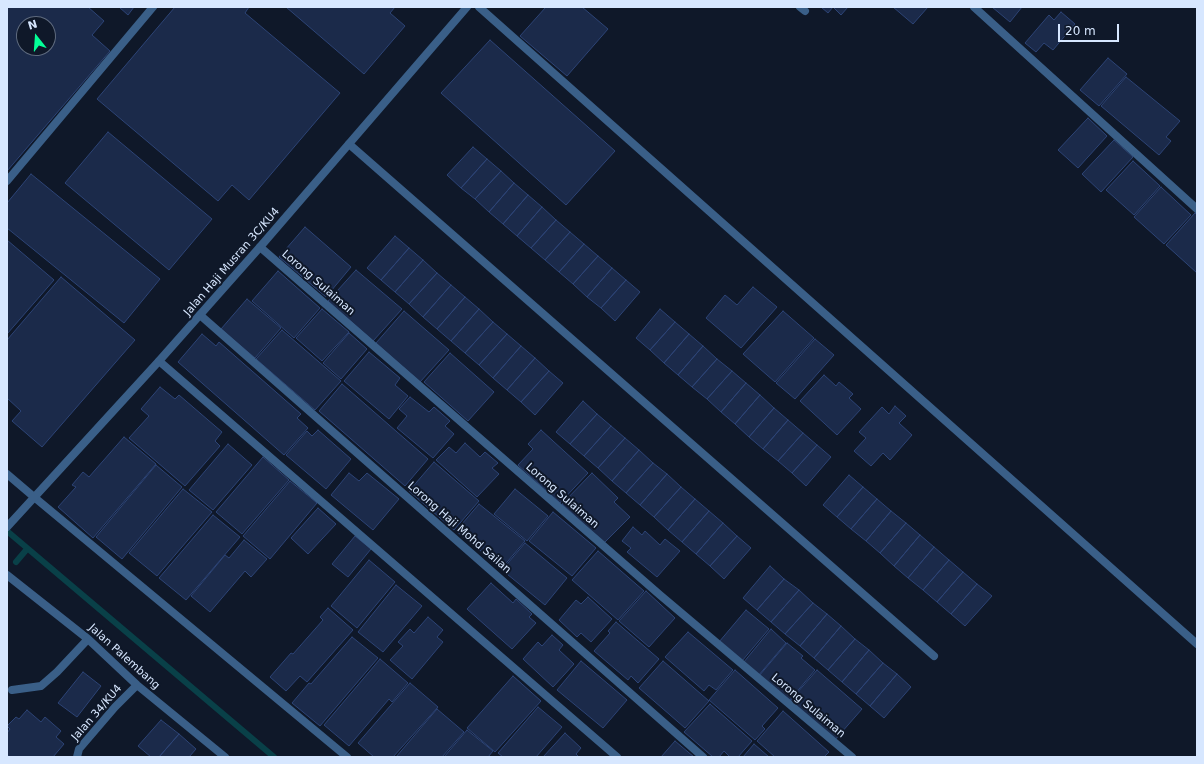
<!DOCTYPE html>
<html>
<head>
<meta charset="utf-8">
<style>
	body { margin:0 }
	#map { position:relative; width:1204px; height:764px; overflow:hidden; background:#0f1829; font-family:"DejaVu Sans",sans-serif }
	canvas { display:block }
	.frame { position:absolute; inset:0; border:8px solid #d7e7ff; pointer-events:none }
	.north { position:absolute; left:16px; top:16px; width:40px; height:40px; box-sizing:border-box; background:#0f1829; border:1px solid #5f6b7f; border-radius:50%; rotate:343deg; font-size:11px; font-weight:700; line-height:16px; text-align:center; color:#d7e7ff }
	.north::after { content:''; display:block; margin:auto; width:14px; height:18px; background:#03ff97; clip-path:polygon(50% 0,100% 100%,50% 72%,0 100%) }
	.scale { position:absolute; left:1058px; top:24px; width:61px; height:18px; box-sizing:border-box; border:2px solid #d7e7ff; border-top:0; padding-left:5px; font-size:12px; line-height:14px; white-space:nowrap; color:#d7e7ff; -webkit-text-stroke:3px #0f1829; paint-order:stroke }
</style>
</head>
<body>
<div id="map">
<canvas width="1204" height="764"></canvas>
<div class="frame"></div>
<div class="north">N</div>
<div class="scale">20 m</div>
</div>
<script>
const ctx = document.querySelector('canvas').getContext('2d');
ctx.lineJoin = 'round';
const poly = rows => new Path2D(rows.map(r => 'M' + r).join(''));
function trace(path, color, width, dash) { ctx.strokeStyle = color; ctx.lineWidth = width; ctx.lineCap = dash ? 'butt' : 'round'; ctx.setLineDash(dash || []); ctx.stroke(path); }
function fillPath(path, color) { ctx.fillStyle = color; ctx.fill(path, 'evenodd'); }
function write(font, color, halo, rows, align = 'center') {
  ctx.font = font + ' "DejaVu Sans",sans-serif'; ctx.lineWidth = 4; ctx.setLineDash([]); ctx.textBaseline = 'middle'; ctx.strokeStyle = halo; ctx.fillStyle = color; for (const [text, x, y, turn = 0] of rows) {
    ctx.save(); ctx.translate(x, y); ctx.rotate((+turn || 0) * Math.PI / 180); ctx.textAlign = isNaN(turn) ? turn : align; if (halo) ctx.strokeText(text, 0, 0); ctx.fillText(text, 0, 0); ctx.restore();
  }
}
const stream = poly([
	[7,531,274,757],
	[16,562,27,549]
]);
const building = poly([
	[7,7,88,7,104,21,92,35,110,51,7,171,7,7],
	[24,24,48,24,48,48,24,48,24,24],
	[119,7,134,7,128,15,119,7],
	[175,7,249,7,245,13,340,93,249,200,232,185,218,201,97,99,175,7],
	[286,7,395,7,390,13,405,26,364,74,286,7],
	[546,7,582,7,608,29,567,76,520,36,546,7],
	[821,7,848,7,841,15,833,7,828,13,821,7],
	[893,7,928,7,913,24,893,7],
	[992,7,1022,7,1010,22,992,7],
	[1061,12,1075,24,1053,50,1044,43,1036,52,1025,43,1049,15,1054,20,1061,12],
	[490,40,615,151,566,205,441,93,490,40],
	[1108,58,1127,74,1099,106,1080,90,1108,58],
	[1126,77,1180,121,1166,137,1171,141,1159,155,1101,106,1126,77],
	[1088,118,1107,136,1078,168,1058,150,1088,118],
	[108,132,212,219,169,270,65,183,108,132],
	[1114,140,1133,157,1101,192,1082,174,1114,140],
	[473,147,487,159,461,188,447,175,473,147],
	[487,159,501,171,475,199,461,188,487,159],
	[1133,161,1160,186,1134,215,1106,190,1133,161],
	[501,171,514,183,489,212,475,199,501,171],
	[31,174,160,279,124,323,7,228,7,203,31,174],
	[514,183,528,195,503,224,489,212,514,183],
	[1161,187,1191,215,1164,244,1134,217,1161,187],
	[528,195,542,207,517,236,503,224,528,195],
	[542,207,556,220,531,248,517,236,542,207],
	[1195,213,1197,215,1197,273,1166,245,1195,213],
	[556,220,570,232,545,260,531,248,556,220],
	[305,227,351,267,326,297,279,257,305,227],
	[570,232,584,244,559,272,545,260,570,232],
	[395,236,409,248,381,280,367,268,395,236],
	[7,240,54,280,7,334,7,240],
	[584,244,598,256,573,284,559,272,584,244],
	[409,248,423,260,395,292,381,280,409,248],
	[598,256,612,268,587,297,573,284,598,256],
	[423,260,437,273,409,304,395,292,423,260],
	[612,268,626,280,601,308,587,297,612,268],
	[356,270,402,309,373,341,328,301,356,270],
	[278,271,320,308,294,338,252,301,278,271],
	[437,273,451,285,423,317,409,304,437,273],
	[61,277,135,340,42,447,12,421,21,411,7,398,7,340,61,277],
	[626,280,640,292,615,321,601,308,626,280],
	[451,285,465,297,437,329,423,317,451,285],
	[753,287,777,307,741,348,706,318,725,295,737,305,753,287],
	[465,297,479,309,451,341,437,329,465,297],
	[247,299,281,328,255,358,221,329,247,299],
	[322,309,349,332,322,361,296,338,322,309],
	[479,309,493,322,465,353,451,341,479,309],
	[660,309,675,322,650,350,636,338,660,309],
	[404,311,449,350,420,382,376,343,404,311],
	[783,311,814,338,775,382,743,354,783,311],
	[493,322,507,334,479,365,465,353,493,322],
	[675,322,689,334,664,363,650,350,675,322],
	[282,330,341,381,315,410,256,359,282,330],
	[349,333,367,349,341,379,323,363,349,333],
	[202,334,216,346,219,342,301,414,297,418,308,428,284,455,178,362,202,334],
	[507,334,521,346,493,378,479,365,507,334],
	[689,334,703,346,678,375,664,363,689,334],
	[815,339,834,355,795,399,776,383,815,339],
	[521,346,535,358,507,390,493,378,521,346],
	[703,346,717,359,692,387,678,375,703,346],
	[369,352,400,378,395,385,408,396,389,419,344,381,369,352],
	[450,353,494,392,468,421,424,382,450,353],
	[535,358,549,371,521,402,507,390,535,358],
	[717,359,732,371,707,399,692,387,717,359],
	[549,371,563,383,535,415,521,402,549,371],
	[732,371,746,383,721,412,707,399,732,371],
	[824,375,836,386,839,382,853,394,849,398,861,409,837,435,800,401,824,375],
	[746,383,760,395,735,424,721,412,746,383],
	[342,384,428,459,405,486,319,411,342,384],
	[160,387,175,399,179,395,222,432,215,441,220,446,185,486,129,438,149,416,141,409,160,387],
	[760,395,774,408,749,437,735,424,760,395],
	[410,397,429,412,434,407,450,421,445,426,454,434,433,458,397,428,407,416,399,409,410,397],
	[583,401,597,414,570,444,556,432,583,401],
	[895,406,906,416,899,423,912,435,890,460,883,453,871,466,854,451,866,438,859,432,882,407,889,414,895,406],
	[774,408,788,420,763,449,749,437,774,408],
	[597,414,611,426,584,456,570,444,597,414],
	[788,420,803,433,778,461,763,449,788,420],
	[611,426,625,438,598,468,584,456,611,426],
	[318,430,351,459,326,489,286,455,307,431,312,436,318,430],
	[541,430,588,473,560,503,518,465,533,449,528,444,541,430],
	[803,433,817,445,792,473,778,461,803,433],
	[124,437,156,464,93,538,58,507,76,487,72,485,83,472,89,477,124,437],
	[625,438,639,450,612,481,598,468,625,438],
	[465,443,480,457,485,452,498,463,492,468,499,474,477,497,436,460,449,447,456,453,465,443],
	[228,444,252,465,213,510,189,490,228,444],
	[817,445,831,457,806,486,792,473,817,445],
	[639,450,653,463,626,493,612,481,639,450],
	[263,457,289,480,242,534,216,512,263,457],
	[434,462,479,501,454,530,409,491,434,462],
	[653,463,667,474,640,505,626,493,653,463],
	[156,465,182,487,122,559,96,537,156,465],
	[349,473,359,481,367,473,399,499,373,530,331,495,349,473],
	[592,473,618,498,614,502,630,517,604,543,562,504,592,473],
	[667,474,681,487,654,517,640,505,667,474],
	[849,475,863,487,837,517,823,505,849,475],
	[290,481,317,503,270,559,243,536,290,481],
	[681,487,695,499,668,530,654,517,681,487],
	[863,487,877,499,851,529,837,517,863,487],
	[183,489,212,512,157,576,129,553,183,489],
	[515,489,548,516,527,541,494,514,515,489],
	[695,499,709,511,682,542,668,530,695,499],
	[877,499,891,511,866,541,851,529,877,499],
	[479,504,525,541,502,568,456,531,479,504],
	[318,508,336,524,308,554,291,538,318,508],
	[709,511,723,523,696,554,682,542,709,511],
	[891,511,906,523,880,553,866,541,891,511],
	[553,512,596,548,572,576,529,541,553,512],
	[213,515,240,537,186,600,159,578,213,515],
	[723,523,737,536,710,566,696,554,723,523],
	[906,523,920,535,894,566,880,553,906,523],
	[633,527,642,535,645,531,660,545,665,539,680,551,657,577,627,552,631,548,622,541,633,527],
	[920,535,934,547,908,578,894,566,920,535],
	[355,536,371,549,348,577,332,564,355,536],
	[737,536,751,548,724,579,710,566,737,536],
	[244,540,267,559,251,577,245,571,210,612,191,596,225,555,229,558,244,540],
	[525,543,567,578,545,605,502,570,525,543],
	[934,547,949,560,923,590,908,578,934,547],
	[598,551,644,591,618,620,572,580,598,551],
	[369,560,395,582,357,628,331,606,369,560],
	[949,560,963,572,937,602,923,590,949,560],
	[770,566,784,579,757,610,743,598,770,566],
	[963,572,977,584,951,614,937,602,963,572],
	[784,579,799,590,771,622,757,610,784,579],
	[491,583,513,603,516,599,532,614,529,617,536,623,512,649,467,609,491,583],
	[977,584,992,596,965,626,951,614,977,584],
	[396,585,422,606,383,652,358,632,396,585],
	[799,590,813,603,785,634,771,622,799,590],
	[646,591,675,618,649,647,619,621,646,591],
	[588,597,612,619,591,642,581,633,577,637,559,620,576,600,581,604,588,597],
	[813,603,827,614,800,646,785,634,813,603],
	[328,608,353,630,307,682,300,676,286,691,270,677,291,653,293,654,323,620,320,617,328,608],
	[746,610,769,629,742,661,719,642,746,610],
	[827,614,841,626,814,658,800,646,827,614],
	[428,617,443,630,437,637,443,642,412,679,390,660,403,646,398,642,410,629,414,633,428,617],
	[616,622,659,659,638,683,631,676,628,680,594,651,610,633,608,631,616,622],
	[841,626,855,639,828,670,814,658,841,626],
	[771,629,786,643,758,676,743,663,771,629],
	[688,632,733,670,716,690,709,685,704,691,665,657,688,632],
	[552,635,563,645,559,650,574,664,553,687,523,659,538,642,542,646,552,635],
	[352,637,378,658,320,726,292,703,309,683,311,684,352,637],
	[855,639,869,650,842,682,828,670,855,639],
	[787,643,803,656,801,658,815,670,789,701,759,676,787,643],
	[869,650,883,663,856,694,842,682,869,650],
	[380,659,408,683,392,702,389,699,349,746,324,725,380,659],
	[581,661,627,700,603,728,557,690,581,661],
	[663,661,709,701,685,728,639,688,663,661],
	[883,663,897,674,870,706,856,694,883,663],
	[735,670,778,708,762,726,765,729,755,740,709,700,735,670],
	[817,670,862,709,834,741,789,702,817,670],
	[83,672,101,686,77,717,58,703,83,672],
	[897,674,911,687,884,718,870,706,897,674],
	[513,676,541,701,495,752,467,728,513,676],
	[410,683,438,707,393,757,374,757,358,743,410,683],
	[710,704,752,741,738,757,730,757,724,751,719,757,713,757,684,732,710,704],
	[538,707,562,727,536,757,503,757,498,753,538,707],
	[437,709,464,732,442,757,396,757,437,709],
	[27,710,41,722,45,717,61,731,56,737,64,744,53,757,10,757,7,755,7,733,10,729,7,726,16,717,19,719,27,710],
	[783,711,829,752,824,757,775,757,757,741,783,711],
	[161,720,179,734,159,757,151,757,138,746,161,720],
	[467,730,493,751,488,757,444,757,467,730],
	[565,733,581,748,576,754,579,757,543,757,565,733],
	[179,734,196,749,189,757,159,757,179,734],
	[675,741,694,757,661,757,675,741],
	[754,744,769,757,743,757,754,744]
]);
const service = poly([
	[7,181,153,7]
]);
const minor = poly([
	[479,7,1197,644],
	[800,7,805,11],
	[974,7,1197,209],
	[349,144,934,656],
	[260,247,660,595,852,757],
	[200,315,703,757],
	[159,361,617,757],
	[34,497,347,757],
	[7,575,88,639,137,685,225,757],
	[12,690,41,686,57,672,88,639],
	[77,757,79,749,115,707,137,685]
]);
const tertiary = poly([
	[7,474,34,497],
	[7,527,159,361,260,247,467,7]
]);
const streetNames = [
	["Jalan Haji Musran 3C/KU4",232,262,-49],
	["Lorong Sulaiman",318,283,41],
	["Lorong Sulaiman",562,496,41],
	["Lorong Haji Mohd Sailan",459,528,41],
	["Jalan Palembang",124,657,42],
	["Lorong Sulaiman",808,706,40],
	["Jalan 34/KU4",97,713,-49]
];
trace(stream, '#094048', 6);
fillPath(building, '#1b2a4a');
trace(building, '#2d4476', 1);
trace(service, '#3a5f88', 8);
trace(minor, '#3a5f88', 8);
trace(tertiary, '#3a5f88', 8);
write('11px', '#d7e7ff', '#0f1829', streetNames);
</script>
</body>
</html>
